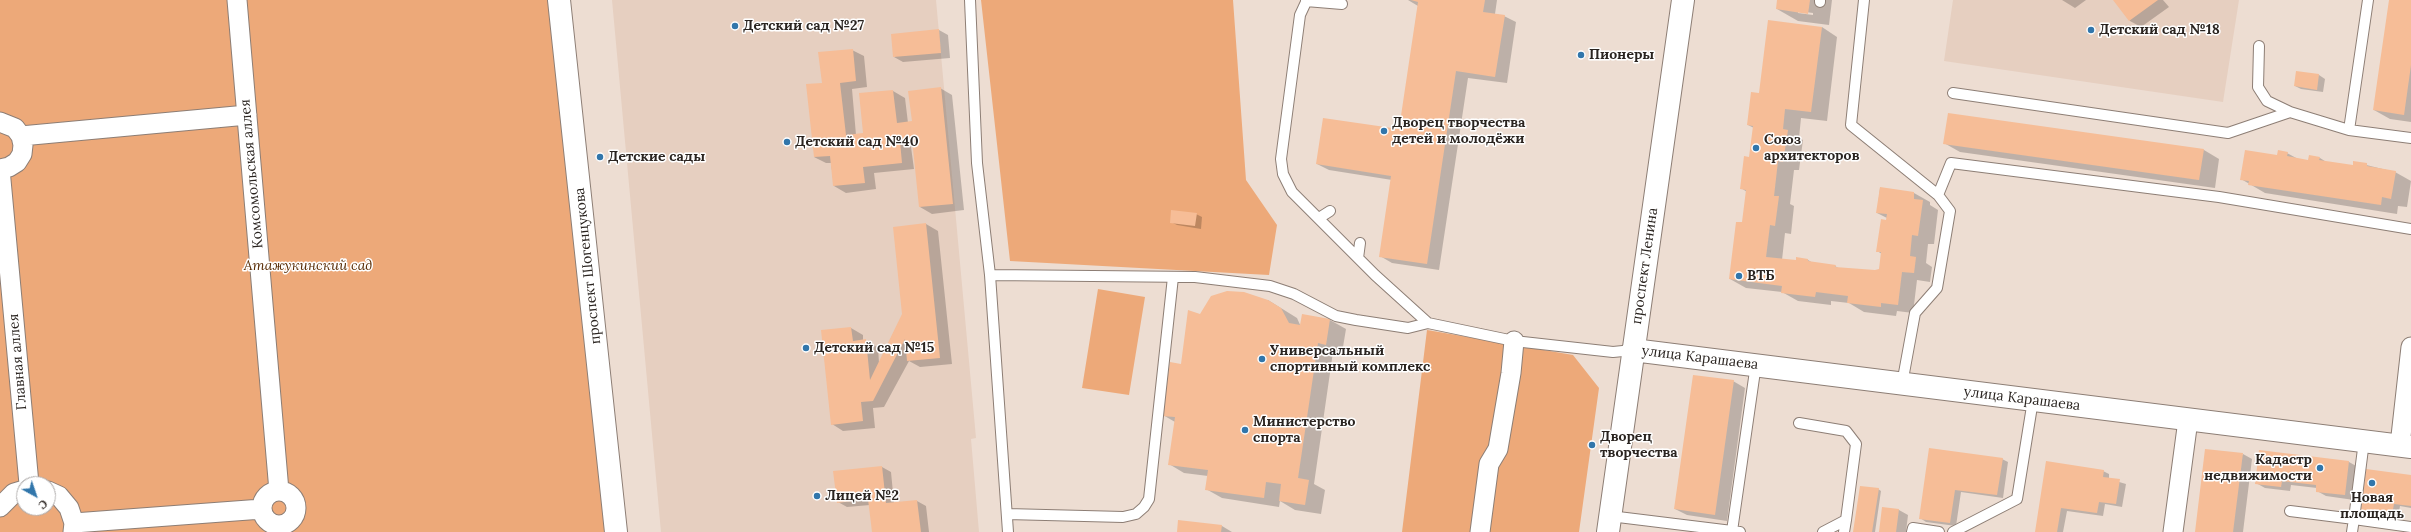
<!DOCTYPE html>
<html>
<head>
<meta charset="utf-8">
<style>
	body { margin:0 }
	#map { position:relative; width:2411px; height:532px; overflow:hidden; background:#edddd2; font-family:Lora,serif }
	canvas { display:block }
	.north { position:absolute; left:16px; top:476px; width:40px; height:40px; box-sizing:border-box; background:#fff; border:1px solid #aaa7a6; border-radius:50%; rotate:140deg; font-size:11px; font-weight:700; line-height:16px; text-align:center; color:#2a2420 }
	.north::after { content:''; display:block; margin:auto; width:14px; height:18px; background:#3176ab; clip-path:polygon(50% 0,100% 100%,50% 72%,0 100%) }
</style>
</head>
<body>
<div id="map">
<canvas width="2411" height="532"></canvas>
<div class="north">С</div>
</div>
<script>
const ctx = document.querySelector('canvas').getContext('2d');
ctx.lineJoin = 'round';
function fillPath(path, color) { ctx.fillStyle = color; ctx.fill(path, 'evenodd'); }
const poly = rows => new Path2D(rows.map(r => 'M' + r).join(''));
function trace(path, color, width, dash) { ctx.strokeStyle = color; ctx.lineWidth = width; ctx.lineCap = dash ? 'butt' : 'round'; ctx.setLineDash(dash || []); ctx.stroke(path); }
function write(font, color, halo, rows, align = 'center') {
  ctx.font = font + ' Lora,serif'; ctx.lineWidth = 3; ctx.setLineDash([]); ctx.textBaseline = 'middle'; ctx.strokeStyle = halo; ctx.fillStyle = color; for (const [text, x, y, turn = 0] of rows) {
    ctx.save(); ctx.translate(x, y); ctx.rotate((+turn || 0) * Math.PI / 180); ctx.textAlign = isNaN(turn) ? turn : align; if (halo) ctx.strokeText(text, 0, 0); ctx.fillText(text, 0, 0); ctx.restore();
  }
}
const built = poly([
	[612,0,936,0,976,438,971,439,979,532,661,532],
	[1953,0,2239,0,2223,102,1944,61]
]);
const green = poly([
	[0,0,559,0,616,532,0,532],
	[24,484,48,484,48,508,24,508],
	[981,0,1233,0,1246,180,1277,225,1269,275,1010,261],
	[1098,289,1145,297,1129,395,1082,388],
	[1427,330,1573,355,1599,388,1579,532,1402,532]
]);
const shadow = poly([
	[1408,0,1497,0,1495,14,1504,16,1516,22,1507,83,1468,78,1439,270,1392,263,1380,256,1392,180,1329,170,1317,164,1400,130,1418,6],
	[1778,0,1832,0,1829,25,1798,21,1777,9],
	[1798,11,1813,13,1813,15,1798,13],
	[2062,0,2086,0,2075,8],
	[2114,0,2163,0,2169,7,2141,27,2130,21],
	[2390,0,2411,0,2411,122,2390,119,2374,110],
	[1822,27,1837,37,1827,121,1801,118,1799,138,1803,140,1799,170,1794,170,1790,204,1794,206,1791,234,1785,233,1782,260,1796,262,1808,260,1813,263,1835,266,1840,269,1876,271,1880,269,1882,254,1877,251,1887,218,1877,213,1880,188,1914,193,1930,202,1930,205,1938,210,1934,244,1928,244,1926,263,1932,267,1930,282,1917,280,1913,313,1897,311,1896,316,1864,312,1849,303,1831,301,1831,305,1798,301,1782,292,1746,288,1730,279,1743,223,1747,192,1741,188,1750,158,1754,128,1748,125,1759,94],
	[939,30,948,35,950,58,903,62,894,57],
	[852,50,864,56,867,87,852,89,856,135,864,134,860,94,893,91,905,98,908,123,913,122,940,88,952,95,964,210,932,214,920,207,914,147,911,147,914,169,874,173,876,189,846,193,834,186,831,163,826,163,814,157,823,84],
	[2319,75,2325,79,2323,92,2301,89,2295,86],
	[1944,143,2204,150,2219,159,2215,188,1960,152],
	[2287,153,2298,159,2309,161,2320,158,2328,163,2354,166,2354,162,2395,172,2411,181,2407,207,2398,206,2397,214,2265,193,2241,179,2278,156],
	[1196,214,1202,217,1201,229,1177,225,1171,222],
	[926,224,938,231,952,364,920,367,909,361,884,407,873,408,875,428,843,431,832,424,851,328,863,335,863,340,878,347,879,363,903,314],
	[1268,300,1297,318,1301,327,1303,316,1330,320,1346,329,1342,353,1333,352,1314,484,1325,490,1321,514,1295,510,1280,501,1279,507,1222,498,1206,489,1208,476,1184,473,1169,464,1175,422,1163,415,1200,315],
	[1733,381,1745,388,1727,521,1687,515,1675,509],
	[1930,449,2002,459,2008,462,2003,498,1961,492,1956,526,1926,522,1920,518],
	[2260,451,2349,462,2358,467,2354,500,2326,496,2317,491,2317,488,2291,485,2290,491,2265,488,2256,483],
	[2243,454,2252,459,2243,532,2196,532],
	[2047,462,2103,471,2109,474,2109,479,2126,484,2122,507,2105,504,2103,516,2067,511,2063,532,2036,532],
	[882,467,891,472,894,503,917,501,926,506,929,532,873,532,870,505,847,507,838,502],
	[2411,476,2411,508,2400,506,2398,517,2368,513,2362,509],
	[1878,489,1881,491,1875,532,1854,532],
	[1883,508,1899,510,1908,515,1906,532,1880,532],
	[1222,526,1232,532,1178,532]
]);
const building = poly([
	[1411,0,1485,0,1483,12,1505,15,1495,77,1456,71,1427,264,1379,257,1391,176,1316,164,1323,118,1399,129,1418,2],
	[1777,0,1810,0,1808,14,1776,9],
	[2113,0,2158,0,2129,21],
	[2389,0,2411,0,2411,65,2404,115,2373,110],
	[1768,20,1822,27,1811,112,1785,109,1783,129,1788,130,1783,162,1778,161,1774,196,1779,196,1775,226,1770,225,1766,257,1796,260,1796,257,1808,259,1808,261,1836,265,1835,267,1875,270,1879,269,1881,252,1876,252,1881,219,1886,220,1887,214,1876,213,1880,187,1914,192,1914,199,1923,200,1918,236,1912,235,1910,256,1916,257,1914,273,1902,272,1898,305,1881,303,1881,307,1847,303,1848,296,1816,292,1815,297,1781,293,1782,286,1729,279,1736,222,1742,222,1746,190,1740,189,1744,156,1749,157,1753,126,1747,125,1751,92,1759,93],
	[939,29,941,53,893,57,891,34],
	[853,49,856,81,840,83,846,135,863,133,859,93,893,90,897,123,912,121,908,91,941,87,953,204,919,207,912,139,900,141,902,163,863,167,865,183,833,186,830,156,814,157,806,84,822,83,818,52],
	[2296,71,2319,74,2317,90,2294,86],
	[1948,113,2204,149,2199,180,1943,144],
	[2245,150,2277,155,2278,150,2288,152,2287,156,2308,160,2309,155,2320,157,2319,160,2353,165,2353,161,2367,163,2367,166,2396,171,2391,199,2382,197,2381,205,2248,185,2249,181,2240,180],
	[1171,210,1197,213,1195,226,1170,223],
	[926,223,940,358,907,361,905,339,873,401,861,402,863,421,831,425,821,330,851,327,853,341,866,339,870,380,902,314,893,227],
	[1227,291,1244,292,1268,300,1281,308,1289,323,1300,325,1302,314,1330,319,1326,345,1318,343,1298,478,1309,480,1305,505,1279,501,1281,484,1266,482,1264,498,1205,490,1208,470,1168,465,1175,417,1162,416,1170,362,1181,364,1188,310,1200,314,1211,296],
	[1693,375,1734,380,1715,515,1674,509],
	[1929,448,2003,458,1997,495,1955,490,1950,523,1919,519],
	[2205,449,2243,453,2233,532,2195,532],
	[2259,450,2349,461,2345,495,2316,492,2316,485,2282,481,2281,487,2255,484],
	[2046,461,2104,470,2103,477,2120,479,2116,504,2099,502,2097,513,2061,508,2057,532,2035,532],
	[882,466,886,503,917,500,921,532,872,532,868,499,837,503,833,471],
	[2366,469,2411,475,2411,506,2394,504,2392,514,2361,510],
	[1860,486,1879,488,1872,532,1853,532],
	[1882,507,1899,509,1896,532,1879,532],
	[1178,520,1222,525,1221,532,1177,532]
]);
const lane = poly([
	[970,0,977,163,990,275,1008,532],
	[1307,0,1300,15,1281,159,1283,174,1292,192,1375,275,1428,323,1514,341,1613,352,1633,350],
	[1864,0,1851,125,1938,195,1950,211,1937,288,1915,313,1902,384],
	[2368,0,2349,130,2411,138],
	[1306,1,1342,4],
	[1820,2,1820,0],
	[2259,46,2258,87,2267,101,2290,112,2349,130],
	[1953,93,2228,133,2290,112],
	[1938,195,1951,163,2219,197,2411,229],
	[1319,218,1330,211],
	[1358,258,1360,243],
	[990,275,1195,277,1270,286,1294,294,1336,316,1356,320,1408,328,1428,323],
	[1799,423,1846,431,1856,444,1846,520,1823,532],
	[2290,511,2354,519,2364,441],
	[1007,514,1123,517,1136,514,1144,507,1149,499,1173,277],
	[1610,516,1732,531],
	[1740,532,1732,531,1756,364],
	[1844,532,1846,520],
	[1912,532,1913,528,1939,532],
	[1953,532,2017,499,2033,400],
	[2352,532,2354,519,2411,527]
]);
const street = poly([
	[237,0,279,491],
	[0,122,15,128,21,136,23,145,22,154,17,162,9,167,0,169],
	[21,136,247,115],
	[0,169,29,484],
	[2400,445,2411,347],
	[48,491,59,496,69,508,74,523,73,532],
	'262 508a17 17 0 1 1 34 0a17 17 0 1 1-34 0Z',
	[0,507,14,493,24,490],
	[74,523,262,509],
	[1480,532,1489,464,1498,449,1511,373,1514,341],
	[2173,532,2188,420]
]);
const secondary = poly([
	[559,0,616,532],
	[1633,350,2411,447],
	[1608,532,1683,0]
]);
const markers = [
	[735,26,4,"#3176ab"],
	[2091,30,4,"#3176ab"],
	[1581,55,4,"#3176ab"],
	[1384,131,4,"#3176ab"],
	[787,142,4,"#3176ab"],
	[1756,148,4,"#3176ab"],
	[600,157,4,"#3176ab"],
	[1739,276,4,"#3176ab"],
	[806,348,4,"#3176ab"],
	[1262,359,4,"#3176ab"],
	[1245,430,4,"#3176ab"],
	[1592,445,4,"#3176ab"],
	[2320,468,4,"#3176ab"],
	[2372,483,4,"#3176ab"],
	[817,496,4,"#3176ab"]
];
const poiNames = [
	["Детский сад №27",743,26],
	["Детский сад №18",2099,30],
	["Пионеры",1589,55],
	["Дворец творчества",1392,123],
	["детей и молодёжи",1392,139],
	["Союз",1764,140],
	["архитекторов",1764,156],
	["Детский сад №40",795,142],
	["Детские сады",608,157],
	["ВТБ",1747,276],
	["Детский сад №15",814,348],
	["Универсальный",1270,351],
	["спортивный комплекс",1270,367],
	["Министерство",1253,422],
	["спорта",1253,438],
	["Дворец",1600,437],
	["творчества",1600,453],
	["Кадастр",2312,460,"right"],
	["недвижимости",2312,476,"right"],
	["Лицей №2",825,496],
	["Новая",2372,498,"center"],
	["площадь",2372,514,"center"]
];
const streetNames = [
	["Комсомольская аллея",252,174,-95],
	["проспект Шогенцукова",588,266,-96],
	["проспект Ленина",1645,266,-82],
	["улица Карашаева",1700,358,7],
	["Главная аллея",18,362,-95],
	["улица Карашаева",2022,399,7]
];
const parkNames = [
	["Атажукинский сад",308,266]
];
fillPath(built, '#e6cfc0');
fillPath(green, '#eda979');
fillPath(shadow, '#0003');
fillPath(building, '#f6bd97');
trace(lane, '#8d7e75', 12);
trace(street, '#8d7e75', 21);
trace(secondary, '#8d7e75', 24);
trace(lane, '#fff', 10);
trace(street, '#fff', 19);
trace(secondary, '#fff', 22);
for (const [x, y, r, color] of markers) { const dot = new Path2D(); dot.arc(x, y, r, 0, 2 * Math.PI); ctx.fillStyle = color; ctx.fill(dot); trace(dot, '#fff', 1.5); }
write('bold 14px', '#2a2420', '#fff', poiNames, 'left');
write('14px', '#2a2420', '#fff', streetNames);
write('italic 14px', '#592d06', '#fff', parkNames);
</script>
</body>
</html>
